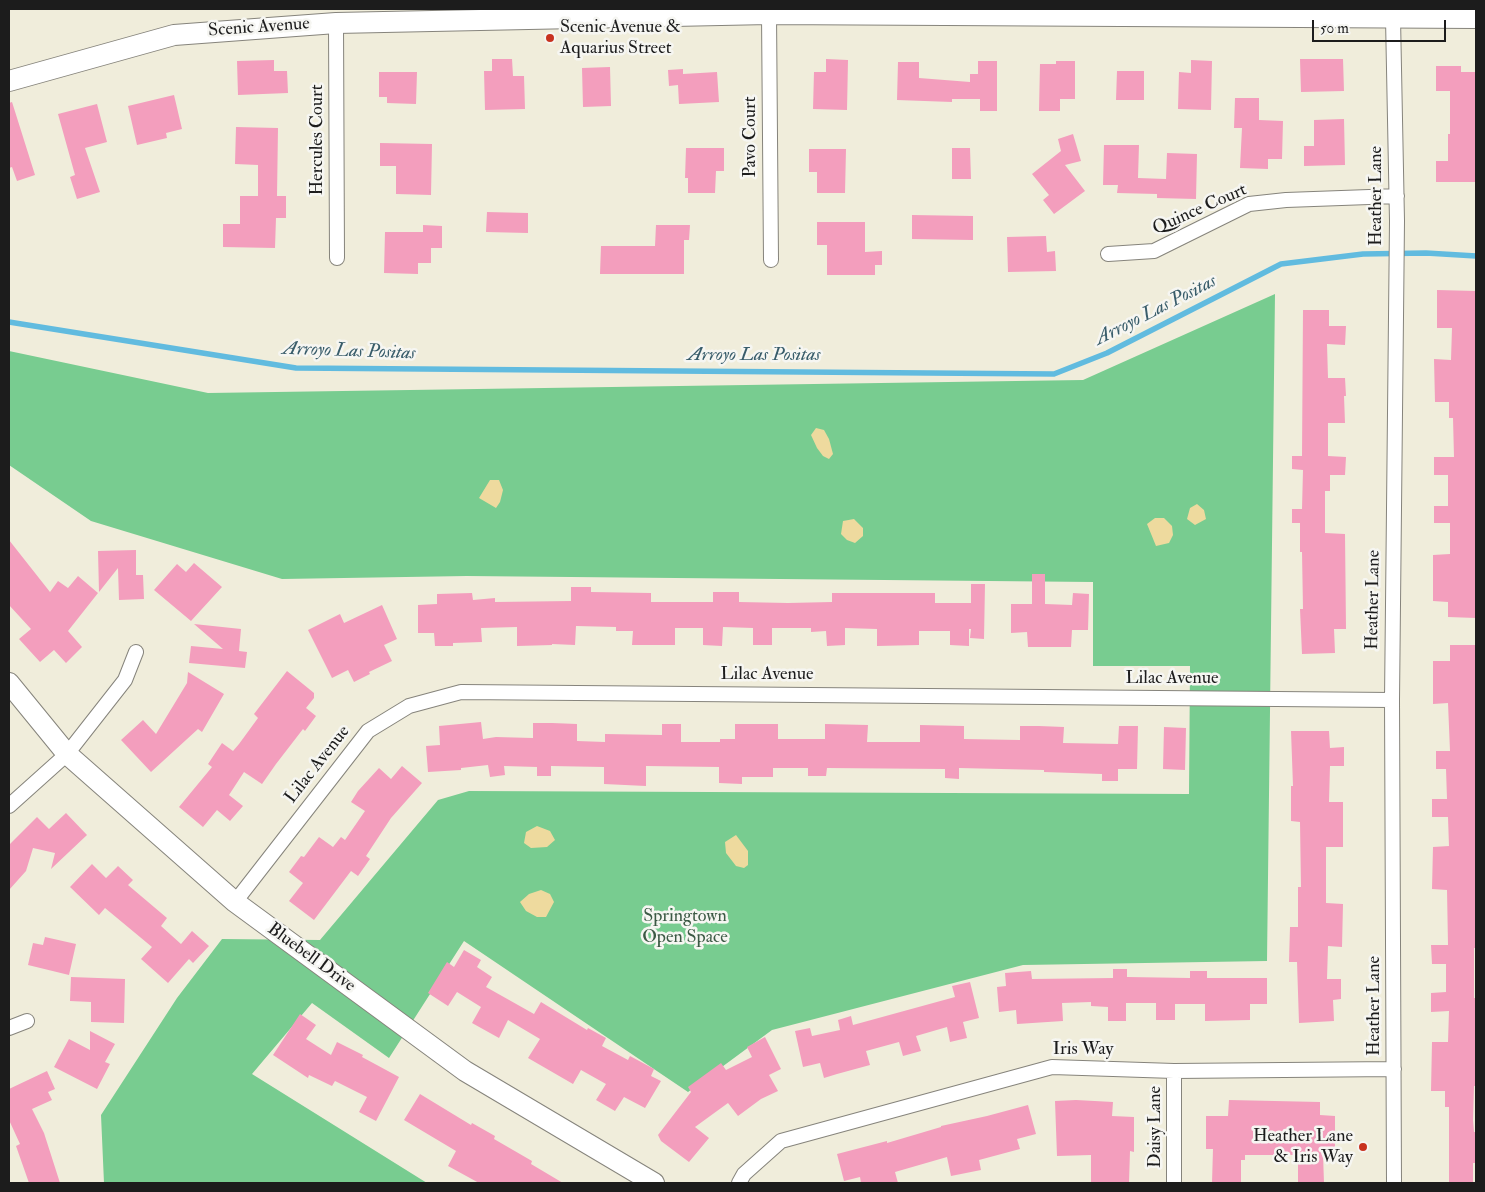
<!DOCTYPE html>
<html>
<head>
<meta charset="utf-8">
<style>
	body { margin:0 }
	#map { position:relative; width:1485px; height:1192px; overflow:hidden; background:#f0eddb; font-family:"IM FELL Double Pica",serif }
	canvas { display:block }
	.frame { position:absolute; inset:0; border:10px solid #1c1c1c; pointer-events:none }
	.scale { position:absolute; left:1312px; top:20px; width:134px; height:22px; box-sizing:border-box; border:2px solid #1c1c1c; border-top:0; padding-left:6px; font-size:15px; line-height:18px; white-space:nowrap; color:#1c1c1c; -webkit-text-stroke:4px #f6f6f2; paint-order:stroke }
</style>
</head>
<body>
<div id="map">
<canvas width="1485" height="1192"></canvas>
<div class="frame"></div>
<div class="scale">50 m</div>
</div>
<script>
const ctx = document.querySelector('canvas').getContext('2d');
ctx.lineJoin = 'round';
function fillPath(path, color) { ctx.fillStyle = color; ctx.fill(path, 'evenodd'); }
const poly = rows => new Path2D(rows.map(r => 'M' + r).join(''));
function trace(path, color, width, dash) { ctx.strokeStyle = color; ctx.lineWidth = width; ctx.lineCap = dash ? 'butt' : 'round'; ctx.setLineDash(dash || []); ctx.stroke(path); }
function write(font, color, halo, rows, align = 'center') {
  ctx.font = font + ' "IM FELL Double Pica",serif'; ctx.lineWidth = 5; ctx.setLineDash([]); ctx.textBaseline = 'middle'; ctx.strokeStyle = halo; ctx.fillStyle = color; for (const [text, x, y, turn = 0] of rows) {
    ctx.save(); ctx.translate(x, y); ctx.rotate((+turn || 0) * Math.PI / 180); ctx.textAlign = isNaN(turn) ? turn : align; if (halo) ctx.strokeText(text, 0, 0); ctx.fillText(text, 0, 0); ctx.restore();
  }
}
const green = poly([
	[1275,294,1267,961,1023,965,772,1030,688,1092,464,941,389,1058,312,1003,252,1074,427,1183,104,1183,101,1115,177,998,222,939,320,940,438,800,469,791,1189,794,1190,666,1093,666,1093,582,467,576,282,579,91,521,9,465,9,351,208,393,1083,380]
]);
const sand = poly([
	[816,428,824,430,829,439,833,454,829,459,823,456,817,448,811,435],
	[490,480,499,480,503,490,500,502,496,508,479,498],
	[1197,504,1204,510,1206,519,1195,525,1187,519,1190,508],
	[1155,518,1164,518,1172,526,1173,535,1169,543,1156,546,1147,524],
	[854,519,863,528,863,536,855,543,847,540,841,534,843,521],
	[537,826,550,831,555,840,547,847,531,848,524,843,526,832],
	[736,835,748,851,748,865,744,868,736,866,726,853,725,842],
	[541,890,550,894,554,902,546,917,537,917,526,911,520,902,529,894]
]);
const stream = poly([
	[9,322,296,368,1054,374,1107,353,1281,264,1363,254,1426,253,1476,256]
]);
const building = poly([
	[492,59,512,59,513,76,524,76,525,109,485,110,484,71,492,71],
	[826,59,848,60,847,110,813,109,814,72,826,72],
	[1300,59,1343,59,1344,91,1301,92],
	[274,60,274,71,287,71,288,93,238,95,237,61],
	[1191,60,1212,61,1211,110,1178,109,1179,72,1191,73],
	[978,61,997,61,997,111,980,111,980,99,952,99,952,102,897,100,898,62,919,62,919,78,970,82,970,74,978,74],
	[1056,61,1075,61,1075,99,1060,99,1060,111,1039,111,1040,64,1056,64],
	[1436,66,1461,66,1461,72,1476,72,1476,182,1436,182,1436,161,1448,161,1448,134,1450,134,1450,91,1436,91],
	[610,67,611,106,583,107,582,68],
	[683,69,683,74,717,72,719,102,679,104,678,85,669,86,668,70],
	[1117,71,1144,71,1144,100,1116,100],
	[379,72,417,72,416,104,387,103,387,97,379,97],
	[174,95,182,129,166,133,167,138,137,145,128,106],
	[1235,98,1259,98,1259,120,1283,121,1282,159,1268,159,1268,169,1240,168,1242,128,1234,128],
	[12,102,35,175,17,181,12,167,9,168,9,103],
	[97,104,107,142,85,148,100,192,77,199,70,177,75,175,58,114],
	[1344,119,1345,165,1304,166,1304,146,1314,146,1314,120],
	[236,127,278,128,277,196,286,196,286,218,276,218,275,248,223,247,223,224,240,224,240,196,258,196,258,165,235,164],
	[1073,134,1081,161,1065,165,1085,191,1054,214,1043,200,1049,195,1032,174,1061,151,1058,139],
	[380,143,432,144,431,195,396,194,396,166,380,166],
	[1104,145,1139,145,1138,178,1166,179,1167,153,1197,154,1196,199,1157,198,1157,194,1117,193,1118,185,1103,185],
	[686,148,724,148,724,171,716,171,715,193,688,193,688,178,685,178],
	[952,148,970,148,971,179,952,179],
	[809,149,846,149,845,193,817,193,817,172,809,172],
	[487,212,528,213,528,233,486,232],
	[912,215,973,216,973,240,912,239],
	[817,222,865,222,865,252,882,251,882,265,875,265,875,275,827,275,827,245,817,245],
	[423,225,442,226,442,248,431,248,431,263,418,263,418,274,384,273,385,232,423,232],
	[656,225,690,225,689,240,684,240,684,274,600,274,601,246,655,246],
	[1046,236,1047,252,1055,251,1056,271,1008,272,1007,237],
	[1437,290,1476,291,1476,618,1448,617,1448,602,1433,601,1433,555,1450,554,1450,523,1434,523,1434,506,1448,506,1448,475,1434,475,1434,457,1454,457,1453,418,1449,418,1449,402,1435,402,1434,359,1451,360,1452,328,1437,328],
	[1303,310,1329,310,1329,326,1346,326,1345,345,1327,344,1328,378,1345,378,1346,396,1344,396,1345,423,1328,423,1328,456,1346,457,1345,475,1330,475,1330,491,1325,491,1325,533,1345,534,1346,629,1334,629,1335,653,1302,654,1300,609,1303,609,1302,552,1300,552,1300,523,1292,523,1292,509,1302,509,1303,470,1292,469,1292,456,1302,456],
	[9,540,50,592,58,581,68,588,78,576,98,593,68,631,82,647,66,663,54,650,40,662,19,639,31,629,9,605],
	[136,550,136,575,143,575,144,599,119,600,118,568,99,592,98,551],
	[194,563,222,587,191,621,154,590,177,564,186,572],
	[1032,574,1045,574,1045,604,1072,605,1073,593,1089,594,1088,630,1072,630,1071,647,1028,647,1027,632,1011,633,1011,604,1032,604],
	[971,584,985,584,984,639,970,638,971,629,969,629,969,646,950,645,950,631,919,631,919,645,877,646,877,629,845,628,845,645,827,646,826,631,811,632,811,628,772,628,772,645,753,645,753,628,723,627,722,646,703,645,703,628,675,628,675,645,632,645,633,631,616,631,616,627,576,626,575,645,552,644,552,645,517,646,517,627,481,628,482,642,453,643,453,646,435,646,434,633,418,633,418,605,437,604,437,594,472,593,473,600,495,598,495,602,571,601,571,587,591,587,591,592,651,593,651,602,713,602,713,592,739,592,739,602,788,603,832,602,832,593,935,593,935,603,971,603],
	[382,605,397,639,384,645,392,661,369,672,370,674,354,682,348,670,332,678,308,630,340,614,344,623],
	[194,624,241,629,239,651,247,652,245,668,189,663,191,646,223,649],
	[1450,645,1476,645,1476,948,1474,948,1474,998,1476,998,1476,1086,1474,1086,1473,1120,1474,1132,1476,1132,1476,1163,1473,1163,1473,1183,1449,1183,1449,1107,1445,1107,1445,1091,1431,1091,1432,1042,1448,1042,1449,1011,1431,1012,1431,993,1446,992,1446,964,1432,964,1431,945,1448,945,1447,890,1432,889,1433,847,1449,846,1448,817,1432,817,1432,799,1447,799,1446,769,1436,769,1436,751,1450,751,1448,703,1433,704,1433,661,1450,661],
	[287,671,314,693,314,698,306,708,316,716,305,731,303,729,276,764,262,784,244,772,229,795,243,806,230,821,217,810,203,827,179,807,212,767,208,764,222,743,233,751,239,744,258,718,254,714],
	[188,672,224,694,202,732,198,729,151,772,121,740,143,720,156,734,187,683],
	[481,722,483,739,496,737,533,738,533,723,552,723,577,724,577,741,605,742,605,734,662,735,662,724,681,724,681,742,720,742,720,739,735,739,735,724,778,724,778,739,825,739,825,724,868,725,867,742,920,742,920,725,964,726,964,739,1020,740,1020,726,1039,726,1064,727,1063,743,1118,744,1119,726,1138,726,1137,769,1118,769,1118,781,1102,781,1102,774,1044,772,1044,770,959,768,959,779,945,778,945,769,827,768,826,776,808,776,808,768,773,768,773,777,742,777,742,784,719,783,719,767,646,766,646,786,604,784,604,767,551,766,551,776,537,776,537,767,504,766,505,775,490,777,488,765,461,768,461,770,428,772,426,746,440,745,439,726],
	[1164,727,1186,728,1185,770,1163,769],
	[1291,731,1329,731,1330,748,1344,747,1344,766,1330,766,1329,802,1343,802,1343,847,1326,847,1326,903,1343,904,1342,947,1328,946,1327,979,1341,979,1341,999,1333,1000,1334,1021,1299,1023,1297,962,1289,962,1290,927,1298,927,1298,887,1301,887,1300,822,1291,821,1291,786,1293,786],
	[402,766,422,783,391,818,366,856,370,859,358,876,351,871,314,920,289,901,303,883,289,872,301,856,304,857,319,837,333,847,341,837,345,840,365,811,351,802,358,791,379,768,391,779],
	[66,813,87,835,51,869,55,853,33,848,26,871,9,890,9,845,37,817,49,829],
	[92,864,106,878,118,866,133,880,128,885,167,918,161,926,181,944,192,931,209,946,193,963,189,959,168,983,141,959,152,947,105,908,99,915,70,887],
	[45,937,76,944,69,975,28,965,33,943,43,945],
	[464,950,481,960,477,967,492,977,486,987,534,1014,541,1002,587,1030,588,1028,606,1038,602,1046,628,1060,630,1056,654,1069,651,1076,661,1081,645,1108,624,1097,615,1111,596,1100,606,1084,581,1070,573,1084,528,1058,540,1039,508,1020,499,1038,472,1023,481,1007,457,992,448,1006,428,993,447,962,454,967],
	[1113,969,1127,969,1127,977,1190,978,1190,971,1207,971,1207,978,1267,978,1267,1004,1250,1004,1250,1020,1205,1021,1205,1004,1175,1004,1175,1020,1156,1020,1156,1003,1126,1003,1126,1021,1108,1021,1108,1007,1091,1006,1091,1002,1062,1003,1063,1021,1017,1024,1016,1010,999,1012,997,987,1006,986,1005,973,1031,971,1032,979,1113,978],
	[71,977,125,979,124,1023,91,1022,91,1002,70,1001],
	[970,982,979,1018,963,1022,967,1038,950,1042,947,1027,916,1036,921,1051,903,1056,899,1042,866,1051,870,1065,837,1074,824,1078,820,1063,803,1067,795,1031,810,1028,812,1036,840,1030,838,1020,851,1016,853,1025,955,997,952,986],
	[300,1014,316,1025,306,1039,331,1055,337,1042,363,1055,362,1057,399,1077,376,1121,359,1112,367,1097,335,1081,332,1086,309,1075,308,1078,273,1055],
	[90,1031,115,1044,105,1062,110,1064,97,1089,54,1067,69,1039,90,1050],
	[765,1037,781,1069,769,1075,778,1091,761,1099,738,1116,728,1103,695,1127,709,1138,689,1162,661,1141,658,1135,691,1092,688,1087,721,1063,726,1070,752,1057,747,1047],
	[47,1071,55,1089,48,1092,52,1100,32,1109,44,1133,60,1183,29,1183,16,1146,20,1144,9,1120,9,1089],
	[420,1094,471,1125,472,1123,495,1136,494,1139,532,1161,531,1164,563,1183,479,1183,448,1166,456,1151,404,1120],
	[1076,1100,1113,1102,1112,1116,1134,1117,1134,1152,1130,1151,1129,1183,1091,1183,1091,1155,1057,1156,1055,1101],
	[1229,1100,1320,1102,1320,1115,1335,1116,1335,1154,1323,1154,1324,1183,1298,1183,1298,1155,1245,1155,1245,1160,1241,1160,1241,1183,1212,1183,1213,1149,1206,1149,1206,1116,1228,1116],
	[1028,1105,1036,1134,1017,1139,1020,1149,979,1160,981,1170,951,1176,947,1157,895,1172,898,1183,861,1183,860,1177,844,1181,837,1154,887,1141,887,1143,941,1127,941,1126,987,1116]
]);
const street = poly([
	[769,14,771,260],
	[1393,18,1397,221,1392,700,1394,1183],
	[336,23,337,258],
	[1108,254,1154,251,1249,204,1286,200,1397,196],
	[9,806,67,754,125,680,136,652],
	[235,902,368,731,409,706,461,692,1392,700],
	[9,1028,27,1021],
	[1174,1071,1174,1183],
	[739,1183,744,1174,781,1141,1052,1067,1174,1071,1394,1069]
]);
const secondary = poly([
	[9,81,174,35,336,23,769,14,1476,18],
	[9,683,67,754,235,902,465,1071,654,1183]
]);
const markers = [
	[550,38,5,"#c8321e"],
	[1363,1147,5,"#c8321e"]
];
const streetNames = [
	["Scenic Avenue",259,28,-4],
	["Pavo Court",751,137,-90],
	["Hercules Court",318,140,-90],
	["Heather Lane",1377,196,-90],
	["Quince Court",1200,210,-24],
	["Heather Lane",1374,600,-89],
	["Lilac Avenue",767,675],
	["Lilac Avenue",1172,679],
	["Lilac Avenue",318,765,-52],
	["Bluebell Drive",311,958,36],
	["Heather Lane",1375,1006,-90],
	["Iris Way",1083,1050],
	["Daisy Lane",1156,1127,-90]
];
const poiNames = [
	["Scenic Avenue &",560,28],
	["Aquarius Street",560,49],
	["Heather Lane",1353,1137,"right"],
	["& Iris Way",1353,1158,"right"]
];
const parkNames = [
	["Springtown",685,917],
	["Open Space",685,938]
];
const waterNames = [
	["Arroyo Las Positas",1156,311,-27],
	["Arroyo Las Positas",349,352,2],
	["Arroyo Las Positas",754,356]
];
fillPath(green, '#78cc90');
fillPath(sand, '#eeda9e');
trace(stream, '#61bbdf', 5.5);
fillPath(building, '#f39ebd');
trace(street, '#86847c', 16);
trace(secondary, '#86847c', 22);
trace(street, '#fff', 14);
trace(secondary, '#fff', 20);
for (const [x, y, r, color] of markers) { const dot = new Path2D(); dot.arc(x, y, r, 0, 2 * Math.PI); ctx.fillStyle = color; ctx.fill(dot); trace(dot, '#f6f6f2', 2); }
write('18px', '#1c1c1c', '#f6f6f2', streetNames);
write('18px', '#1c1c1c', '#f6f6f2', poiNames, 'left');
write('18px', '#3c5a45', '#f6f6f2', parkNames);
write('italic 19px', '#385c6a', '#f6f6f2', waterNames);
</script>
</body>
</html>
